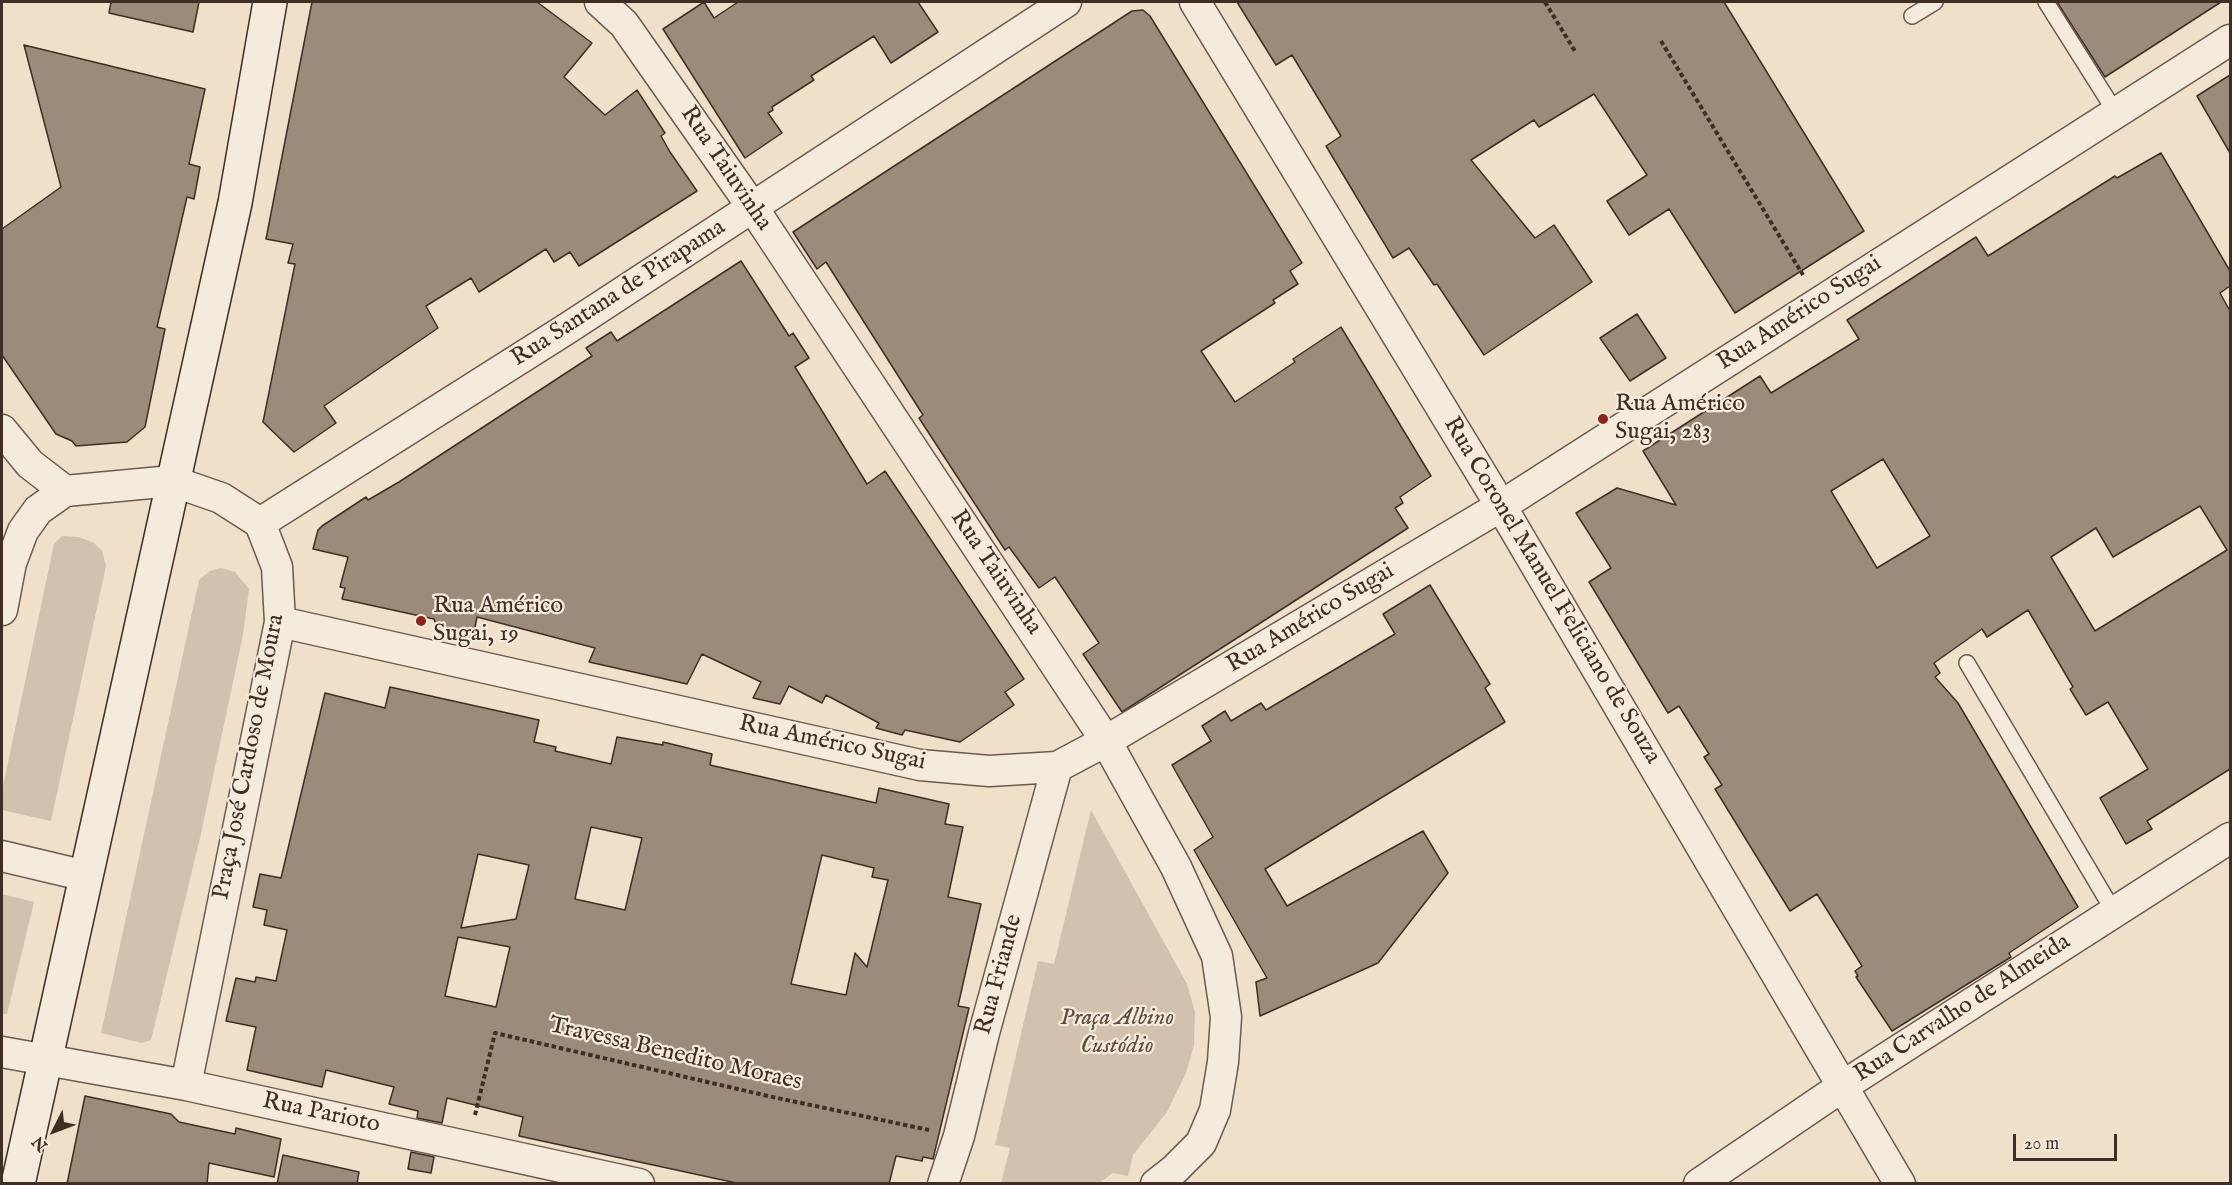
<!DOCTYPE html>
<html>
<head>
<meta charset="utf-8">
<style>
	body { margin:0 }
	#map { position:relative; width:2232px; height:1185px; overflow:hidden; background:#f0e0c9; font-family:"IM FELL English",serif }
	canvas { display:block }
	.frame { position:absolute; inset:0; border:3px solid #402e25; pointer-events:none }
	.north { position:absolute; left:24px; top:1101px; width:60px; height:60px; -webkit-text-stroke:4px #f5ebdc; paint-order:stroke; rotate:228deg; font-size:16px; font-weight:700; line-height:24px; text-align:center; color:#402e25 }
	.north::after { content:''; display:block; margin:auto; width:21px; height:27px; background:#402e25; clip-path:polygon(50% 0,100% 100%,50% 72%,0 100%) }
	.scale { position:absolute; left:2013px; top:1134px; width:104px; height:27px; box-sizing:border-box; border:3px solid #402e25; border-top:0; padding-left:8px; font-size:18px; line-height:21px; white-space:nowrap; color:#402e25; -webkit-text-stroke:4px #f5ebdc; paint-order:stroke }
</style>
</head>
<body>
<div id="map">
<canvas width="2232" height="1185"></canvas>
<div class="frame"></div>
<div class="north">N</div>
<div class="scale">20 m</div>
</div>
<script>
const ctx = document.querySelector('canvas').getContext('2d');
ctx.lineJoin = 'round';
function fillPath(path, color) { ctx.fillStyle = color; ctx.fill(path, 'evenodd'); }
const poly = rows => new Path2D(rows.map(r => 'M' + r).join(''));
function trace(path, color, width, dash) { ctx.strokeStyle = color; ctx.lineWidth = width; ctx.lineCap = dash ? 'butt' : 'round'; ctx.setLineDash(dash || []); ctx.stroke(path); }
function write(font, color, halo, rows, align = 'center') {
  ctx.font = font + ' "IM FELL English",serif'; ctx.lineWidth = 4.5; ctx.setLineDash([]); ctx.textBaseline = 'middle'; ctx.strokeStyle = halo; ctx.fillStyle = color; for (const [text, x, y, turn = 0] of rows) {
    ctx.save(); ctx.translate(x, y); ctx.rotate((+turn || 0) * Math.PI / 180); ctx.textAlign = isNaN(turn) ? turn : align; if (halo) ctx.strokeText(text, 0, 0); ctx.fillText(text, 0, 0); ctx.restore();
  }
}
const green = poly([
	[62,536,79,537,94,543,102,551,106,566,51,821,2,810,2,791,54,544],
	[221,568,235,572,249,589,243,635,200,838,151,1040,141,1043,101,1033,199,580,210,571],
	[1091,810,1187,984,1195,1012,1194,1045,1186,1073,1167,1112,1133,1155,1128,1176,1113,1173,1099,1183,1001,1183,1010,1148,995,1145,1038,961,1054,964],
	[2,894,34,902,7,1014,2,1014]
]);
const building = poly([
	[111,2,199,2,193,32,109,13,111,2],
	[312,2,537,2,592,43,564,77,605,115,637,90,665,133,661,136,670,152,697,191,579,266,570,252,554,262,546,249,479,292,471,278,426,306,438,328,324,406,336,423,294,452,263,422,295,264,288,263,293,244,266,239,312,2],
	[704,2,714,18,738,2,918,2,938,32,891,63,874,36,811,76,814,80,772,107,773,110,768,113,782,133,745,158,663,29,704,2],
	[1237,2,1724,2,1864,231,1735,313,1669,209,1629,235,1607,201,1647,175,1594,94,1539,127,1534,120,1471,160,1535,238,1554,225,1592,282,1484,355,1437,284,1434,285,1409,248,1393,258,1326,146,1341,136,1292,55,1276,65,1237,2],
	[2057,2,2221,2,2105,77,2057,2],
	[1143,10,1150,16,1302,263,1290,271,1298,284,1273,300,1275,303,1201,351,1235,402,1295,362,1293,359,1341,327,1431,476,1400,497,1403,503,1395,508,1408,528,1122,712,1083,654,1099,643,1055,577,1039,588,1009,547,1005,550,919,418,923,415,826,262,817,269,793,232,1132,11,1143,10],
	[24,45,205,89,189,164,200,167,194,199,187,197,157,327,165,329,145,427,127,442,76,446,72,441,56,434,2,355,2,229,61,187,24,45],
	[2230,75,2230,153,2197,96,2230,75],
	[2161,153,2230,271,2230,286,2220,293,2230,311,2230,769,2147,821,2152,829,2126,844,2100,798,2148,769,2108,702,2086,715,2070,689,2073,687,2028,610,1987,637,1982,629,1934,663,1940,673,1935,677,1958,703,2078,907,2009,953,2011,957,1892,1031,1856,977,1858,976,1855,971,1862,966,1817,894,1790,911,1715,789,1722,785,1704,757,1709,754,1679,706,1668,713,1603,605,1589,582,1611,568,1576,513,1617,488,1676,505,1643,451,1760,376,1771,393,1859,339,1847,320,1976,237,1988,256,2115,176,2117,178,2161,153],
	[1883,459,1930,536,1877,568,1831,491,1883,459],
	[2200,506,2227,550,2095,631,2051,557,2096,528,2113,557,2200,506],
	[741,261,789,336,793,333,809,358,795,367,867,484,885,471,1024,679,1005,692,1014,705,960,742,905,730,902,735,876,728,879,723,826,695,822,703,789,686,780,704,753,698,761,682,702,654,687,684,589,662,595,648,477,617,473,638,438,630,434,619,342,599,345,588,340,587,348,557,313,549,318,530,322,526,366,497,368,500,399,482,592,356,586,348,611,332,617,341,741,261],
	[1637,314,1666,358,1630,381,1600,338,1637,314],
	[1430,585,1490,684,1485,688,1505,722,1265,869,1287,906,1423,831,1448,873,1378,963,1260,1016,1256,982,1267,978,1194,850,1213,837,1172,765,1211,741,1202,726,1225,711,1231,721,1261,703,1266,710,1395,634,1383,614,1430,585],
	[390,687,539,720,534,742,556,747,555,751,611,764,617,737,663,745,663,742,712,754,710,765,876,803,879,788,949,804,945,824,963,827,948,897,981,904,958,1006,969,1008,933,1159,923,1157,922,1161,896,1156,889,1184,741,1184,519,1136,523,1117,447,1098,442,1123,417,1118,418,1111,389,1104,394,1087,326,1070,322,1087,247,1070,256,1027,226,1021,236,978,255,982,256,977,276,981,287,930,264,925,267,910,253,907,260,874,281,878,325,693,385,708,390,687],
	[591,827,642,838,625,910,575,899,591,827],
	[478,854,529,865,516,919,461,928,478,854],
	[822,855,874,868,872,877,888,880,867,967,855,953,846,995,791,984,822,855],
	[458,937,510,947,496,1007,445,996,458,937],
	[85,1096,171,1114,179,1122,235,1134,236,1128,281,1139,274,1177,209,1163,207,1184,67,1184,85,1096],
	[411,1152,434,1157,431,1173,408,1169,411,1152],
	[283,1155,359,1172,357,1184,277,1184,283,1155]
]);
const path = poly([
	[1545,2,1576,53],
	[1661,41,1803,275],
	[475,1115,495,1033,768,1096,929,1130]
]);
const lane = poly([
	[2046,2,2116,113],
	[1912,16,1935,2],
	[1967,663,2114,912]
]);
const street = poly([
	[600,2,624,24,753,208,1106,741,1176,867,1217,956,1226,1017,1223,1062,1215,1110,1201,1143,1174,1170,1156,1184],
	[1195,2,1501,506,1900,1184],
	[2,430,30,464,65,491],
	[260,523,568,328,1066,2],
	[2,610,11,563,23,531,38,510,65,491,172,481,221,498,260,523,277,567,280,622,186,1085],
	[280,622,920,765,989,771,1057,767,1106,741,1501,506,2230,40],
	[2,856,86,876],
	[2,1052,186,1085,639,1184],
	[943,1184,959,1136,984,1033,1057,767],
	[1699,1184,1843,1086,2230,838]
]);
const secondary = poly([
	[18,1184,235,203,270,2]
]);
const markers = [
	[1603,419,6,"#8f2418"],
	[421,621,6,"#8f2418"]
];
const streetNames = [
	["Rua Taiuvinha",725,169,56],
	["Rua Santana de Pirapama",619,294,-33],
	["Rua Américo Sugai",1800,314,-33],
	["Rua Taiuvinha",995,573,56],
	["Rua Coronel Manuel Feliciano de Souza",1551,591,59],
	["Rua Américo Sugai",1311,619,-31],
	["Rua Américo Sugai",832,744,12],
	["Praça José Cardoso de Moura",250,757,-79],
	["Rua Friande",1000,975,-75],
	["Rua Carvalho de Almeida",1963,1009,-33],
	["Travessa Benedito Moraes",675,1055,13],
	["Rua Parioto",321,1114,12]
];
const poiNames = [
	["Rua Américo",1615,405],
	["Sugai, 283",1615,433],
	["Rua Américo",433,607],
	["Sugai, 19",433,635]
];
const parkNames = [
	["Praça Albino",1117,1019],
	["Custódio",1117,1047]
];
fillPath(green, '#d2c2ad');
fillPath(building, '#9c8b7a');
trace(building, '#402e25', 1.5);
trace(lane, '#6c5a4e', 18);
trace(street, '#6c5a4e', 33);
trace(secondary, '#402e25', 36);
trace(path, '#402e25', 4, [4.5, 3]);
trace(lane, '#f5ebdc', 15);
trace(street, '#f5ebdc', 30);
trace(secondary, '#f5ebdc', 33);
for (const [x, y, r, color] of markers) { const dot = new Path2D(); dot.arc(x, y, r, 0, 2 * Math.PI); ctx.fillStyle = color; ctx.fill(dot); trace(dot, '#f5ebdc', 2); }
write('24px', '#402e25', '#f5ebdc', streetNames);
write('24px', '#402e25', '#f5ebdc', poiNames, 'left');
write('italic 24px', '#5d4c40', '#f5ebdc', parkNames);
</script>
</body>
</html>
